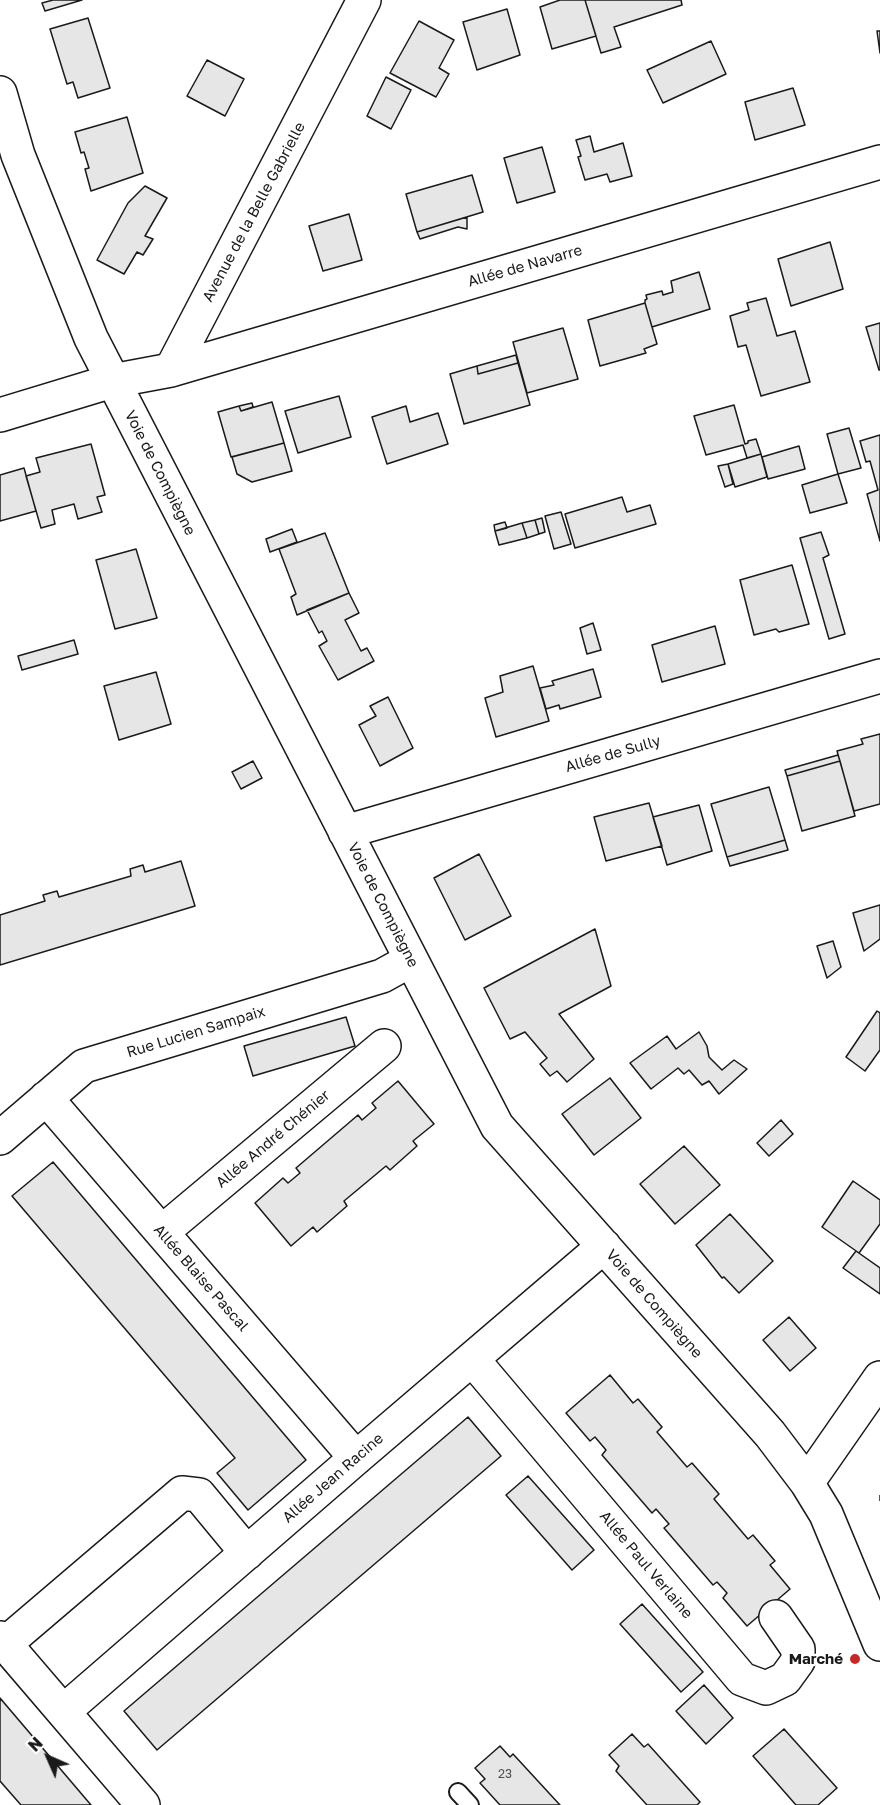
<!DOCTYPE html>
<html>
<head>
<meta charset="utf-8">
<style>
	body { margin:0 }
	#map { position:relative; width:880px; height:1805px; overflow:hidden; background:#fff; font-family:"Golos Text",sans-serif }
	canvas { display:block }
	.north { position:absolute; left:18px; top:1727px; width:60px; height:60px; -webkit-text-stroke:4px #fff; paint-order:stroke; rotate:315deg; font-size:16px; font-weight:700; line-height:24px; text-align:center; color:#1a1a1a }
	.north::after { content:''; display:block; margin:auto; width:21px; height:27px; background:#1a1a1a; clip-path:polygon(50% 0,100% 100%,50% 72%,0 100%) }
</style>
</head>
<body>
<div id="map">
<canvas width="880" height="1805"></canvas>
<div class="north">N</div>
</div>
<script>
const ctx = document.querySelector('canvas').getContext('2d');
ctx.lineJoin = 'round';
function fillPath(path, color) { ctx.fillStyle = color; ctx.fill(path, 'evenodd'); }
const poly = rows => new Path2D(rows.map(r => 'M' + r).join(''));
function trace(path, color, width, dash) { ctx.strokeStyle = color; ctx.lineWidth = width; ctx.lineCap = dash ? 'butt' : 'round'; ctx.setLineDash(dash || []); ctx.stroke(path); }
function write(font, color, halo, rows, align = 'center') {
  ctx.font = font + ' "Golos Text",sans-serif'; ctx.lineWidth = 4.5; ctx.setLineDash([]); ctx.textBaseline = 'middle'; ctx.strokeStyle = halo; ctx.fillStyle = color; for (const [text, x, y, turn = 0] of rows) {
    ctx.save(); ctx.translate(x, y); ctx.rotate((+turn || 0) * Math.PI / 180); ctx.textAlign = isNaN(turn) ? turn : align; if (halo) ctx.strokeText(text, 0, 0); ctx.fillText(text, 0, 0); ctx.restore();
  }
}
const building = poly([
	[53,0,82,0,45,11,42,3,53,0],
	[560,0,585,0,596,36,552,49,540,7,560,0],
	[585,0,681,0,682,5,614,27,621,47,601,53,585,0],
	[507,9,520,55,477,70,463,22,507,9],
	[88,18,110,88,78,98,73,82,67,84,50,29,88,18],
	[419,21,454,40,439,68,449,74,436,97,390,73,419,21],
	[877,31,880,31,880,53,877,31],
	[711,41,726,74,663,103,647,70,711,41],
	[207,60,244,79,225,116,187,96,207,60],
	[386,77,411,90,391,129,367,116,386,77],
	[793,88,805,125,755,140,745,102,793,88],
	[127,117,143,173,91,191,85,169,89,168,84,152,81,153,75,132,127,117],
	[590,136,594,152,623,143,632,176,610,182,607,174,585,180,578,157,581,156,576,140,590,136],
	[542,147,555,192,517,203,504,158,542,147],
	[472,175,483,212,417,232,406,194,472,175],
	[145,186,167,198,145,236,153,239,143,255,137,252,124,274,97,260,128,203,145,186],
	[349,214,362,260,323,271,309,226,349,214],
	[467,217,467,229,458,227,420,239,417,232,467,217],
	[830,242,843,289,791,306,778,259,830,242],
	[699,272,710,309,652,327,645,303,645,300,647,299,646,295,662,291,663,295,673,292,671,281,699,272],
	[766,298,777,336,795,331,810,382,761,396,746,345,738,347,730,316,749,310,747,303,766,298],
	[645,303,657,344,644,349,646,353,600,366,588,320,645,303],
	[880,323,880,370,879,370,866,327,880,323],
	[563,328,578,379,527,393,513,342,563,328],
	[516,355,518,363,478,374,477,366,516,355],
	[518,363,530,405,464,424,450,374,477,366,478,374,518,363],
	[339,396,351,437,298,453,285,411,339,396],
	[272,402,284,443,231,457,218,412,239,406,241,411,272,402],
	[252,403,253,407,241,411,239,406,252,403],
	[734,405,745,444,748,443,748,441,756,439,761,454,747,458,743,445,706,455,694,416,734,405],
	[406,406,410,422,438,413,448,444,387,464,372,417,406,406],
	[849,428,861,468,838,474,827,434,849,428],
	[880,435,880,541,867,494,878,490,870,461,866,462,860,441,880,435],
	[284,443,292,471,252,482,237,474,232,457,284,443],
	[91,444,105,495,97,497,102,512,78,519,74,504,52,510,55,524,41,528,26,476,40,472,36,458,91,444],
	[799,446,805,469,768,479,762,457,799,446],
	[761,454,767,477,735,487,728,464,761,454],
	[728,464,733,484,725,487,718,466,728,464],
	[24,468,36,511,0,521,0,475,24,468],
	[838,474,847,503,810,513,802,485,838,474],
	[622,497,627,512,650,505,656,524,575,548,565,514,622,497],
	[561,512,571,544,554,549,545,516,561,512],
	[542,518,545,532,539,534,535,520,542,518],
	[535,520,539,534,527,538,522,523,535,520],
	[505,522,507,528,495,531,494,525,505,522],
	[522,523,527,538,499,545,495,531,522,523],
	[292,529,297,542,270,552,266,539,292,529],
	[821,532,829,555,823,558,845,634,829,639,800,538,821,532],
	[325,533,349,593,297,615,291,597,296,594,279,549,325,533],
	[136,549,157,618,115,629,96,560,136,549],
	[792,565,809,624,779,632,776,629,754,635,740,580,792,565],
	[349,593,359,613,345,620,361,651,367,648,374,661,338,680,319,646,327,641,322,631,319,633,307,610,349,593],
	[593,623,601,650,587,654,580,628,593,623],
	[715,626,725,664,662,682,652,645,715,626],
	[74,640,78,654,22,670,18,656,74,640],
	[533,666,549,721,496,737,485,698,503,692,500,676,533,666],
	[593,669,601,697,560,709,559,705,546,709,540,688,554,685,552,681,593,669],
	[156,672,171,724,119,740,104,686,156,672],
	[388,697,413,748,380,766,359,725,376,716,370,706,388,697],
	[880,734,880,804,854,811,837,751,863,744,861,739,880,734],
	[838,755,840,761,787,776,785,770,838,755],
	[253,761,262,778,241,789,232,772,253,761],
	[840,761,855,816,802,831,787,776,840,761],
	[769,787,785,840,727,857,711,804,769,787],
	[649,803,662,846,606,861,594,817,649,803],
	[699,805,712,851,667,865,653,817,699,805],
	[785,840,788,850,730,866,727,857,785,840],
	[479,854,511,916,465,940,434,878,479,854],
	[181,861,195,906,0,965,0,915,45,901,43,895,57,891,59,897,131,876,130,869,143,865,145,872,181,861],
	[880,905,880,939,864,951,853,913,880,905],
	[595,929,611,986,559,1014,594,1059,567,1082,557,1071,550,1076,540,1064,547,1058,525,1032,510,1039,484,988,595,929],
	[833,941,841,967,827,978,817,946,833,941],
	[877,1011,880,1013,880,1050,865,1071,846,1057,877,1011],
	[346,1017,355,1046,253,1076,244,1046,346,1017],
	[699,1032,707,1046,709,1057,722,1070,734,1060,747,1069,719,1094,709,1081,702,1085,689,1070,684,1074,678,1068,651,1089,630,1063,667,1036,676,1049,699,1032],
	[610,1078,641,1118,594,1155,562,1114,610,1078],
	[398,1081,434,1124,413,1141,417,1146,390,1170,386,1166,344,1201,347,1206,317,1232,313,1227,291,1246,255,1203,283,1178,288,1183,300,1173,296,1168,358,1115,362,1120,376,1108,372,1103,398,1081],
	[781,1120,793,1134,769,1156,757,1143,781,1120],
	[684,1146,720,1185,675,1224,640,1184,684,1146],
	[53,1162,306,1460,248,1510,217,1473,235,1458,12,1196,53,1162],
	[853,1181,880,1200,880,1224,859,1253,822,1227,853,1181],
	[730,1214,773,1261,739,1293,724,1277,722,1278,696,1245,730,1214],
	[856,1251,880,1268,880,1294,843,1268,856,1251],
	[789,1317,816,1348,790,1371,763,1340,789,1317],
	[610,1375,633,1403,638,1399,662,1427,657,1432,687,1467,692,1463,719,1494,714,1499,748,1539,753,1535,775,1561,770,1565,790,1589,747,1626,723,1598,727,1593,717,1582,713,1585,664,1528,669,1524,656,1509,652,1513,602,1455,606,1450,595,1437,590,1441,566,1413,610,1375],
	[468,1417,501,1456,157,1750,124,1711,468,1417],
	[528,1476,594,1550,572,1570,506,1495,528,1476],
	[642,1604,703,1672,681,1692,620,1624,642,1604],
	[704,1685,733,1718,706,1744,676,1711,704,1685],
	[0,1698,91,1805,21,1805,0,1781,0,1698],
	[784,1729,837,1788,818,1805,796,1805,753,1756,784,1729],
	[632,1734,644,1747,648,1744,700,1802,697,1805,647,1805,616,1771,619,1766,609,1755,632,1734],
	[500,1746,510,1757,513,1754,560,1805,500,1805,480,1783,485,1779,475,1768,500,1746]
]);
const service = poly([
	[458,1792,470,1805]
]);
const minor = poly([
	[0,93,18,155,91,338,497,1126,770,1434,807,1483,826,1514,880,1644],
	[171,370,880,162],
	[0,415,112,381,171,370,364,0],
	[345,832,880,676],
	[46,1098,356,1458],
	[0,1138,84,1066,382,976,411,960],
	[162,1232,384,1046],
	[473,1360,742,1679,766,1688,785,1679,798,1661,798,1649,776,1617],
	[807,1483,880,1378],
	[0,1638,143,1805],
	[5,1644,182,1493,199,1495,247,1553],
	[64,1711,356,1458,604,1246]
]);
const fence = poly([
	[880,1495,880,1501]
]);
const markers = [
	[855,1659,6,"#c62828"]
];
const numberNames = [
	["23",505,1774]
];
const streetNames = [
	["Avenue de la Belle Gabrielle",254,212,-62],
	["Allée de Navarre",525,266,-16],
	["Voie de Compiègne",160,473,63],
	["Allée de Sully",613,754,-16],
	["Voie de Compiègne",383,905,63],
	["Rue Lucien Sampaix",196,1032,-17],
	["Allée André Chénier",273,1139,-40],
	["Allée Blaise Pascal",201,1278,49],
	["Voie de Compiègne",654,1304,49],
	["Allée Jean Racine",333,1478,-41],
	["Allée Paul Verlaine",646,1565,50]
];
const poiNames = [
	["Marché",843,1659]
];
fillPath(building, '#e6e6e6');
trace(building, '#1a1a1a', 1.5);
trace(service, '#1a1a1a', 20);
trace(minor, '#1a1a1a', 36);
trace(service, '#fff', 16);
trace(minor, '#fff', 33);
trace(fence, '#1a1a1a', 1.5, [8, 3]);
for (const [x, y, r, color] of markers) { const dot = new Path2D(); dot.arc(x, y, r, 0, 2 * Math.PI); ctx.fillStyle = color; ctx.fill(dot); trace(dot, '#fff', 2); }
write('12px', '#4d4d4d', null, numberNames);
write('15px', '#1a1a1a', '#fff', streetNames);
write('bold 15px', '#1a1a1a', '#fff', poiNames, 'right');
</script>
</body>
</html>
